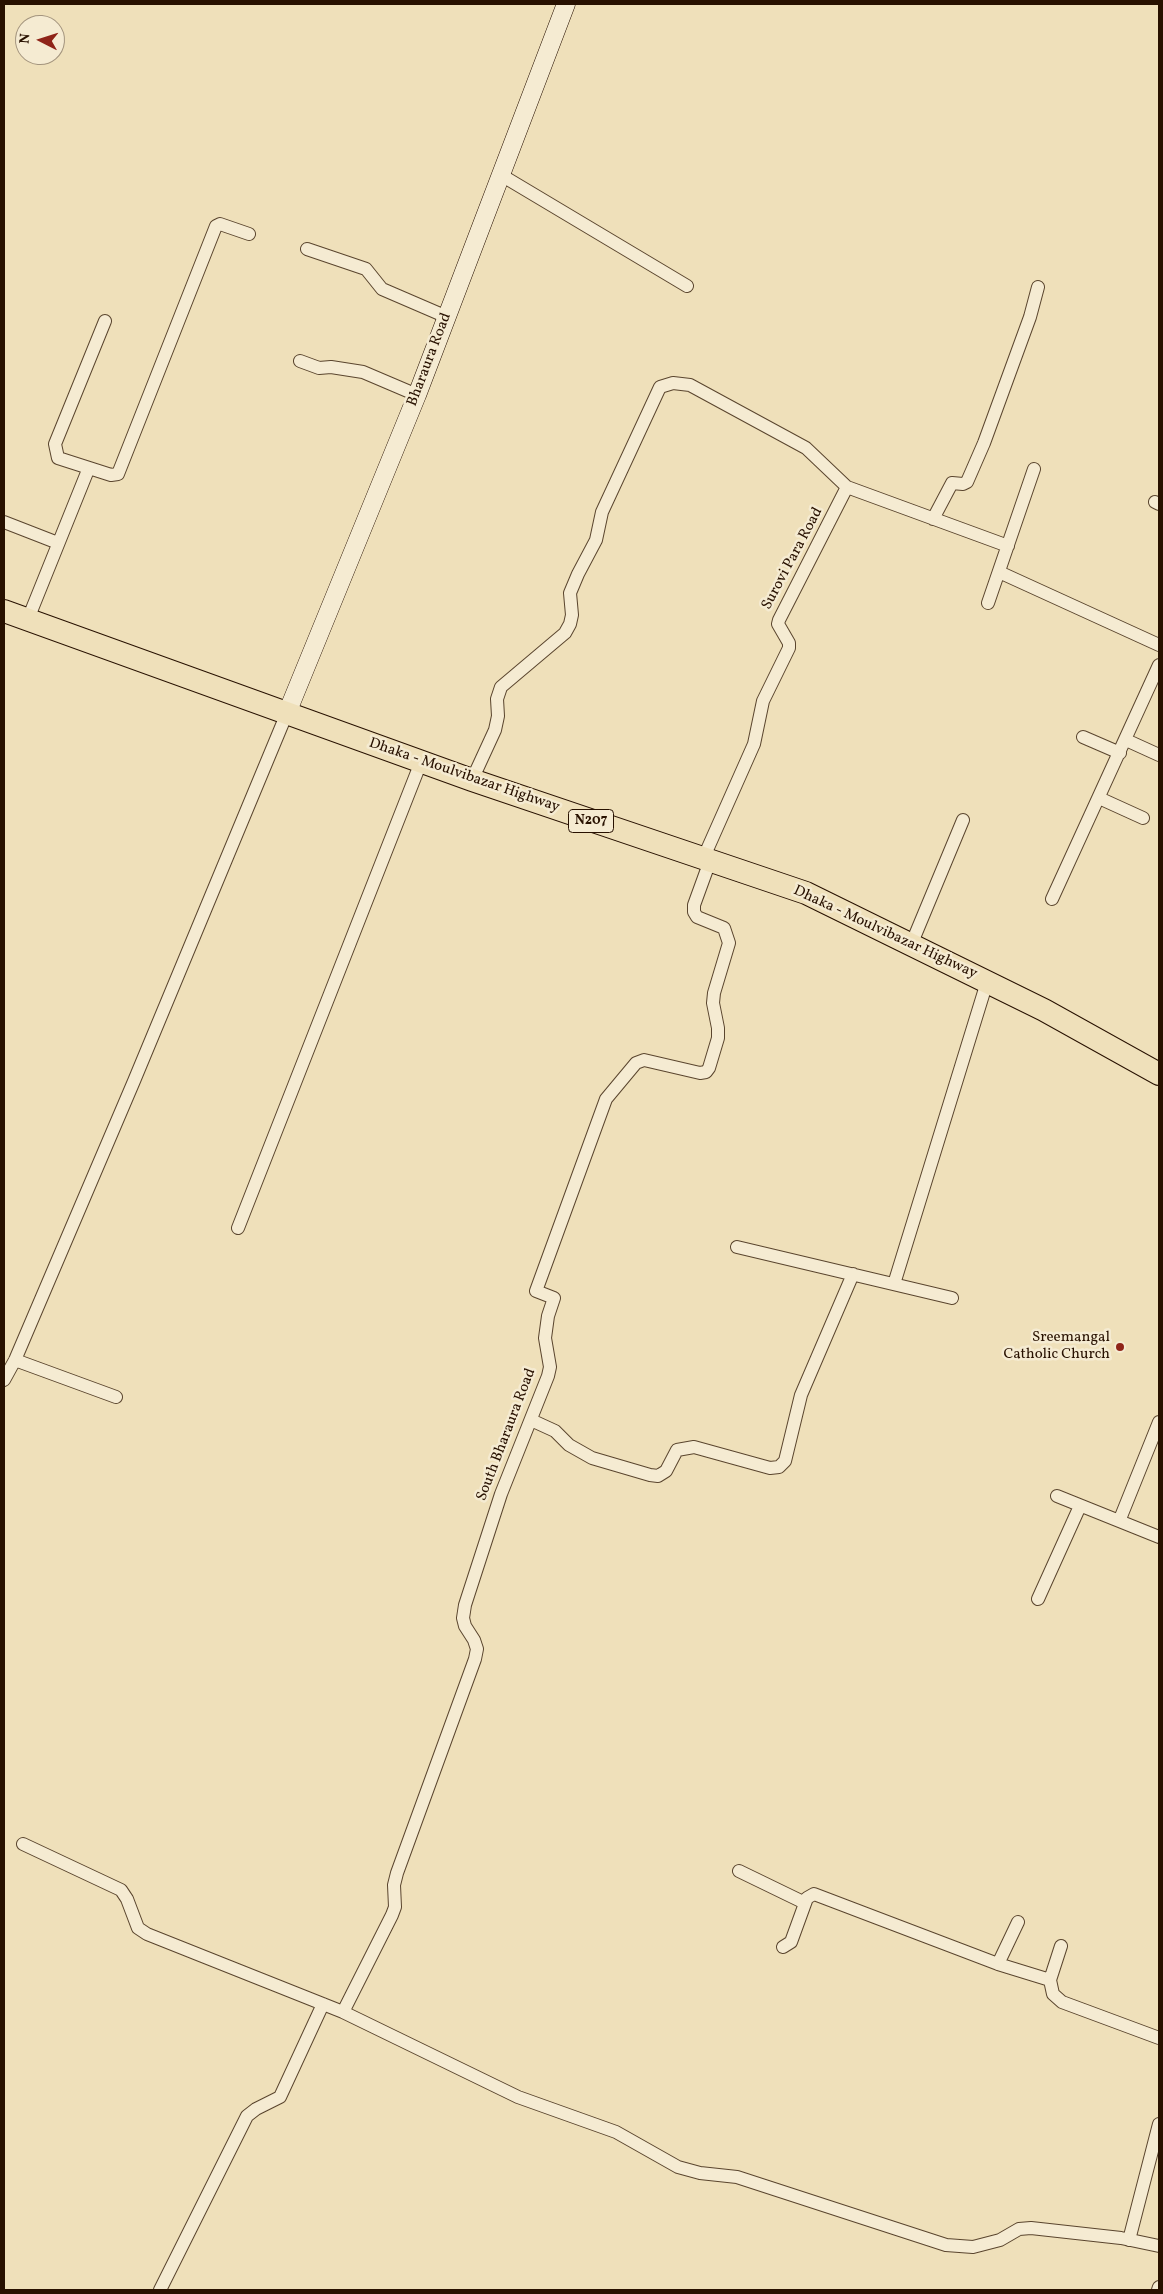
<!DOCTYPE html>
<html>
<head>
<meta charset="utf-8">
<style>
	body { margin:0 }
	#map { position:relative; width:1163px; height:2294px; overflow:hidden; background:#efe0ba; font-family:Vollkorn,serif }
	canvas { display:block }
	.frame { position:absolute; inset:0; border:5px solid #281100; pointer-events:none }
	.north { position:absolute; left:15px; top:15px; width:50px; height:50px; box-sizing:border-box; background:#f5ebd2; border:1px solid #a3947e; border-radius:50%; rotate:275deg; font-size:14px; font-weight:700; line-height:20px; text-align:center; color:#281100 }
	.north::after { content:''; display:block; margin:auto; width:18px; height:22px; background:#8f2418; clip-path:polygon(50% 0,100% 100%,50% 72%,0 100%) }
</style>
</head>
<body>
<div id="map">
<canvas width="1163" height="2294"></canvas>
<div class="frame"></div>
<div class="north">N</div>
</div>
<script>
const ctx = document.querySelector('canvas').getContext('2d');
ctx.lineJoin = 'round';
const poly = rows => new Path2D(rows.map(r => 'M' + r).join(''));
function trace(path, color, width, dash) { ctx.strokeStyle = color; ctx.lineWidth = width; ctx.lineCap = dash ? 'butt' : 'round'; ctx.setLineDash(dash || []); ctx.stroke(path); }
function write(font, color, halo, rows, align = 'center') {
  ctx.font = font + ' Vollkorn,serif'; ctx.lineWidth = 5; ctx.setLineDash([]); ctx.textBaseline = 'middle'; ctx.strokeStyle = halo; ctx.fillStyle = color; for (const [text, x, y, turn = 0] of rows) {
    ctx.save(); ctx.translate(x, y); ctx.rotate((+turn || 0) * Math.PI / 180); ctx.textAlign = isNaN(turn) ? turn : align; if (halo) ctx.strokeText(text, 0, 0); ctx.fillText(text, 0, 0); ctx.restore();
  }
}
const street = poly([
	[501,175,687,286],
	[307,249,366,269,382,289,447,317],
	[105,321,55,444,58,458,111,475,118,474,216,226,220,224,249,234],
	[300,361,319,368,331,367,363,372,417,395],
	[1155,502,1159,504],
	[933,519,952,483,963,484,967,482,984,443,1030,317,1038,287],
	[4,522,58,543],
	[999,572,1159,645],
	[988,603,1034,469],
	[28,619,88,470],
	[1083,737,1120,753],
	[1126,740,1159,755],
	[472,780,495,730,498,716,497,699,501,687,565,633,570,624,572,615,570,593,578,574,596,540,602,512,660,387,673,383,690,385,806,448,847,487,1008,546],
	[1099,798,1143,818],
	[703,859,754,744,763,701,789,648,789,643,778,624,779,620,847,487],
	[1052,899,1159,665],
	[911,945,963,820],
	[238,1228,421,762],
	[737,1247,952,1298],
	[894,1284,987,982],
	[15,1360,116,1397],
	[4,1380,15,1360,134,1081,287,713],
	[531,1420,555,1431,569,1445,592,1458,650,1475,658,1476,666,1471,677,1450,694,1447,770,1468,779,1467,785,1461,801,1395,853,1274],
	[1057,1496,1159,1537],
	[1120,1519,1159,1422],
	[1038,1599,1080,1506],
	[23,1844,121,1890,127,1899,138,1928,147,1934,343,2012,518,2097,616,2132,678,2167,700,2173,737,2177,946,2245,973,2247,1000,2240,1019,2229,1031,2228,1121,2238,1159,2246],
	[739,1871,805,1903],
	[1061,1946,1050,1980,1053,1994,1062,2002,1159,2038],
	[783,1947,791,1942,807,1898,814,1894,998,1964,1050,1980],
	[998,1964,1018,1922],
	[343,2012,392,1915,395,1907,394,1885,397,1873,475,1659,477,1649,474,1640,465,1626,463,1618,465,1605,501,1494,548,1376,550,1367,545,1338,548,1316,554,1298,536,1291,606,1099,636,1063,644,1060,700,1073,706,1072,709,1068,718,1038,718,1028,713,1003,714,993,729,943,724,928,697,917,694,912,694,905,710,861],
	[1129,2240,1159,2124],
	[160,2290,247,2116,256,2109,280,2097,323,2004],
	[1158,2290,1159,2287]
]);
const secondary = poly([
	[287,713,417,395,566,4]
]);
const highway = poly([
	[4,611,472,780,806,893,1044,1010,1159,1074]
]);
const markers = [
	[1120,1347,5,"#8f2418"]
];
const shields = [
	[591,821,45]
];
const shieldNames = [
	["N207",591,821]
];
const streetNames = [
	["Bharaura Road",430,360,-69],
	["Surovi Para Road",793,559,-62],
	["Dhaka - Moulvibazar Highway",464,776,19],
	["Dhaka - Moulvibazar Highway",885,933,25],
	["South Bharaura Road",507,1435,-69]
];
const poiNames = [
	["Sreemangal",1110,1338],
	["Catholic Church",1110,1355]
];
trace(street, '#5a452e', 14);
trace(secondary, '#281100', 19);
trace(highway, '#281100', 24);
trace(street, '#f5ebd2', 12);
trace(secondary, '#f5ebd2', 18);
trace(highway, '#efe0ba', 22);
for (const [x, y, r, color] of markers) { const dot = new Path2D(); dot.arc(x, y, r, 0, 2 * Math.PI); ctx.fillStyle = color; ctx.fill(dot); trace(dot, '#f5ebd2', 2); }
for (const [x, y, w] of shields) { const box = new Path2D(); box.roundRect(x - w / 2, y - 11.5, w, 23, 4); ctx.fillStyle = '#f5ebd2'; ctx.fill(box); trace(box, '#281100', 1); }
write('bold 14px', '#281100', null, shieldNames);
write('15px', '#281100', '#f5ebd2', streetNames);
write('15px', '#281100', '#f5ebd2', poiNames, 'right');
</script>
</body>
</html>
